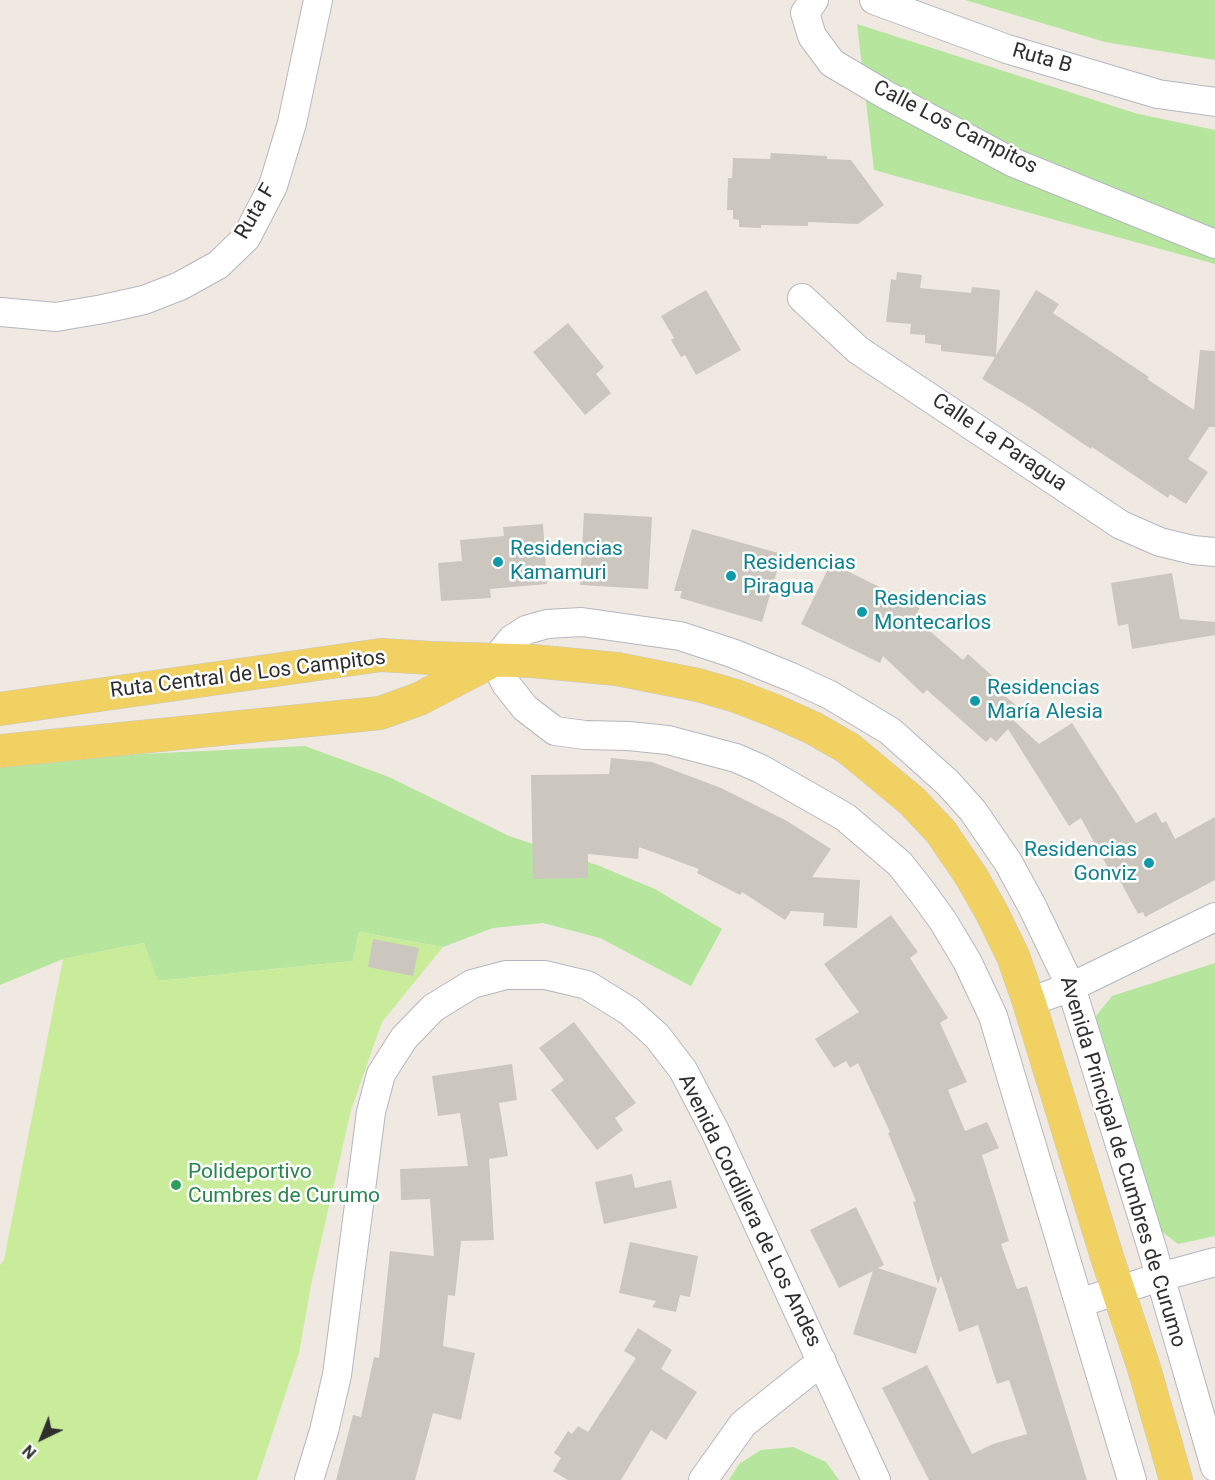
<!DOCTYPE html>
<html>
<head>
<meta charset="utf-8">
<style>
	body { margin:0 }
	#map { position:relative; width:1215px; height:1480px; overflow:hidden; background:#efe9e1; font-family:Roboto,sans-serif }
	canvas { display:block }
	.north { position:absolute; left:12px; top:1408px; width:60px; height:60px; -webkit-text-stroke:4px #fff; paint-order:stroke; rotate:223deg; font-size:16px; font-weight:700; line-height:24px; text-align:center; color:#2e2e2e }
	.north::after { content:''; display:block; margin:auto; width:21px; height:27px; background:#2e2e2e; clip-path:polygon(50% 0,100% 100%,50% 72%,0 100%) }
</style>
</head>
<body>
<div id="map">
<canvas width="1215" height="1480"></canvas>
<div class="north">N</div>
</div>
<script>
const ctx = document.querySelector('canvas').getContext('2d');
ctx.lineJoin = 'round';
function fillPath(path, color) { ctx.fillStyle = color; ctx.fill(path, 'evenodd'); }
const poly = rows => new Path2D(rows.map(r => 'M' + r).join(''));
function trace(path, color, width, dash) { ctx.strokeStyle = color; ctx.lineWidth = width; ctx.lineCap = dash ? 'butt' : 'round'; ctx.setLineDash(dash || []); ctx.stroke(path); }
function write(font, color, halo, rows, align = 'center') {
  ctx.font = font + ' Roboto,sans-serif'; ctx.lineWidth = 5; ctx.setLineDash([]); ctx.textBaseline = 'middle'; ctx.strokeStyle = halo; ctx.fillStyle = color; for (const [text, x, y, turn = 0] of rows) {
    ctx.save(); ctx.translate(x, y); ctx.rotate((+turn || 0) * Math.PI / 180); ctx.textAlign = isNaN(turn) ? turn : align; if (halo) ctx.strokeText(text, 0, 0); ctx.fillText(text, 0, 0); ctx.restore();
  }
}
const green = poly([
	[965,0,1215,0,1215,60,1105,42],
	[857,24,1138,114,1215,130,1215,264,874,170],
	[305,746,389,777,509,836,597,865,655,889,722,929,691,986,600,938,543,923,493,928,443,947,359,932,353,961,157,981,144,943,63,959,0,985,0,761],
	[1215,963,1215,1236,1178,1244,1157,1228,1092,1021,1112,996],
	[793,1447,826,1462,839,1480,729,1480,739,1464,761,1450]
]);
const pitch = poly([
	[359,932,443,947,382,1022,351,1110,311,1285,299,1353,257,1480,0,1480,0,1265,4,1260,63,959,144,943,158,981,353,961]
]);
const building = poly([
	[771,153,827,156,827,159,851,160,884,205,858,224,808,222,808,226,761,225,761,228,739,227,739,220,733,219,733,210,727,210,728,178,732,178,733,158,770,159],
	[897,272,922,275,920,288,971,293,972,287,1000,290,996,355,1036,290,1059,304,1053,313,1149,377,1147,379,1194,410,1200,350,1215,351,1215,427,1209,427,1188,459,1208,472,1186,504,1170,494,1168,498,1092,447,1091,449,1029,407,982,379,995,357,941,351,941,345,925,343,925,335,910,334,911,324,886,322,891,279,896,280],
	[706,290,741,350,696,375,685,355,681,357,671,340,674,338,661,316],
	[568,323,604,367,596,374,611,393,585,415,533,352],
	[584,513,652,517,648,589,580,585],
	[543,524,547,584,490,589,491,598,441,601,438,563,462,561,460,540,504,536,503,527],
	[692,529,782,554,762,622,680,598,682,591,674,591],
	[831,563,920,607,915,618,963,660,968,654,1000,683,996,688,1018,707,1010,717,1039,744,1072,723,1136,823,1156,812,1162,823,1166,821,1175,839,1215,817,1215,880,1145,917,1143,912,1138,914,1118,877,1114,879,1081,818,1069,826,1008,729,996,742,991,737,986,742,927,690,923,694,883,656,880,663,801,624],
	[1172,573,1180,619,1215,622,1215,635,1132,649,1128,624,1118,626,1111,583],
	[611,758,652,762,721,788,787,821,831,849,812,877,860,880,857,928,823,926,824,913,791,911,785,920,742,892,740,895,697,873,699,869,639,847,638,859,588,854,588,878,533,879,531,775,609,774],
	[891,915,918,952,910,958,948,1018,940,1023,967,1082,948,1090,965,1131,987,1122,999,1148,982,1155,1009,1241,1001,1244,1017,1289,1027,1286,1087,1480,929,1480,882,1388,927,1365,972,1454,993,1444,1027,1434,1009,1380,997,1384,978,1325,959,1332,941,1276,938,1284,913,1202,916,1201,888,1133,890,1132,858,1063,850,1068,846,1061,834,1068,815,1039,859,1012,824,964],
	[373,939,419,948,413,976,368,967],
	[574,1022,636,1103,615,1118,623,1130,597,1150,551,1090,564,1080,539,1048],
	[512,1064,517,1100,499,1103,508,1156,489,1159,494,1240,461,1241,455,1296,448,1295,443,1346,475,1353,461,1420,433,1413,415,1480,336,1480,353,1415,361,1417,374,1357,379,1358,390,1251,434,1256,430,1199,401,1200,400,1169,468,1166,460,1113,438,1116,432,1076],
	[632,1174,635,1188,671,1180,677,1208,604,1224,595,1182],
	[856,1207,884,1265,878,1268,937,1288,916,1354,853,1334,873,1271,839,1288,810,1230],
	[630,1242,698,1256,690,1297,680,1295,676,1312,652,1307,656,1301,619,1293],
	[638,1328,672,1350,661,1369,697,1392,666,1440,651,1430,621,1480,568,1480,553,1471,561,1458,554,1453,568,1431,572,1434,578,1426,588,1432,636,1358,624,1351]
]);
const minor = poly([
	[814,0,805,13,812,36,832,63,886,95,1012,162,1215,244],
	[874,0,1007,49,1158,94,1215,102],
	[802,298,858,350,1121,525,1160,542,1193,550,1215,552],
	[0,312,56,317,103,309,144,300,180,286,218,265,246,238,273,186,292,123,318,0],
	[1029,1002,1071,987,1215,917],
	[1079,1303,1160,1277,1215,1262],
	[309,1480,324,1431,337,1375,371,1112,381,1074,404,1038,433,1008,472,984,506,975,545,975,587,985,629,1011,657,1036,683,1070,715,1131,876,1480],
	[703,1480,743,1424,822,1361],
	[1132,1480,993,1016,967,961,943,921,922,892,900,864,845,817,761,769,736,758,668,740,628,736,585,735,555,731,525,708,506,684,494,661,512,639,526,630,547,624,582,622,680,636,732,653,791,677,830,695,890,731,948,783,973,811,1008,862,1032,906,1071,987,1151,1245,1215,1467]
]);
const major = poly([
	[0,709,381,655,431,658,532,661,617,669,698,685,736,696,775,711,813,728,848,748,912,801,941,832,971,876,991,911,1013,956,1029,1002,1107,1257,1144,1368,1176,1480],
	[0,751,380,713,419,699,492,661]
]);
const markers = [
	[498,562,6,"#0f9aa8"],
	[731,576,6,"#0f9aa8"],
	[862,612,6,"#0f9aa8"],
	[975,701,6,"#0f9aa8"],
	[1149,863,6,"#0f9aa8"],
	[176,1185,6,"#2e9e5b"]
];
const streetNames = [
	["Ruta B",1042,59,16],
	["Calle Los Campitos",955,128,27],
	["Ruta F",256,212,-60],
	["Calle La Paragua",999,443,34],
	["Ruta Central de Los Campitos",248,675,-7],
	["Avenida Principal de Cumbres de Curumo",1122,1162,73],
	["Avenida Cordillera de Los Andes",749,1211,64]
];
const cultureNames = [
	["Residencias",510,550],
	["Kamamuri",510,574],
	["Residencias",743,564],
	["Piragua",743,588],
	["Residencias",874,600],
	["Montecarlos",874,624],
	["Residencias",987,689],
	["María Alesia",987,713],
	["Residencias",1137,851,"right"],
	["Gonviz",1137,875,"right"]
];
const leisureNames = [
	["Polideportivo",188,1173],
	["Cumbres de Curumo",188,1197]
];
fillPath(green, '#b6e59e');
fillPath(pitch, '#c9ec9a');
fillPath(building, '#cbc7bf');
trace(minor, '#b4b7c1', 30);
trace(major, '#c9c9c9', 34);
trace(minor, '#fff', 28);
trace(major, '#f2d163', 33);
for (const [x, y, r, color] of markers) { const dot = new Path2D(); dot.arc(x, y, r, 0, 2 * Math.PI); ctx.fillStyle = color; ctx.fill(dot); trace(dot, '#fff', 2); }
write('21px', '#2e2e2e', '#fff', streetNames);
write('21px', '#0d838f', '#fff', cultureNames, 'left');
write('21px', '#27864d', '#fff', leisureNames, 'left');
</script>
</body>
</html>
